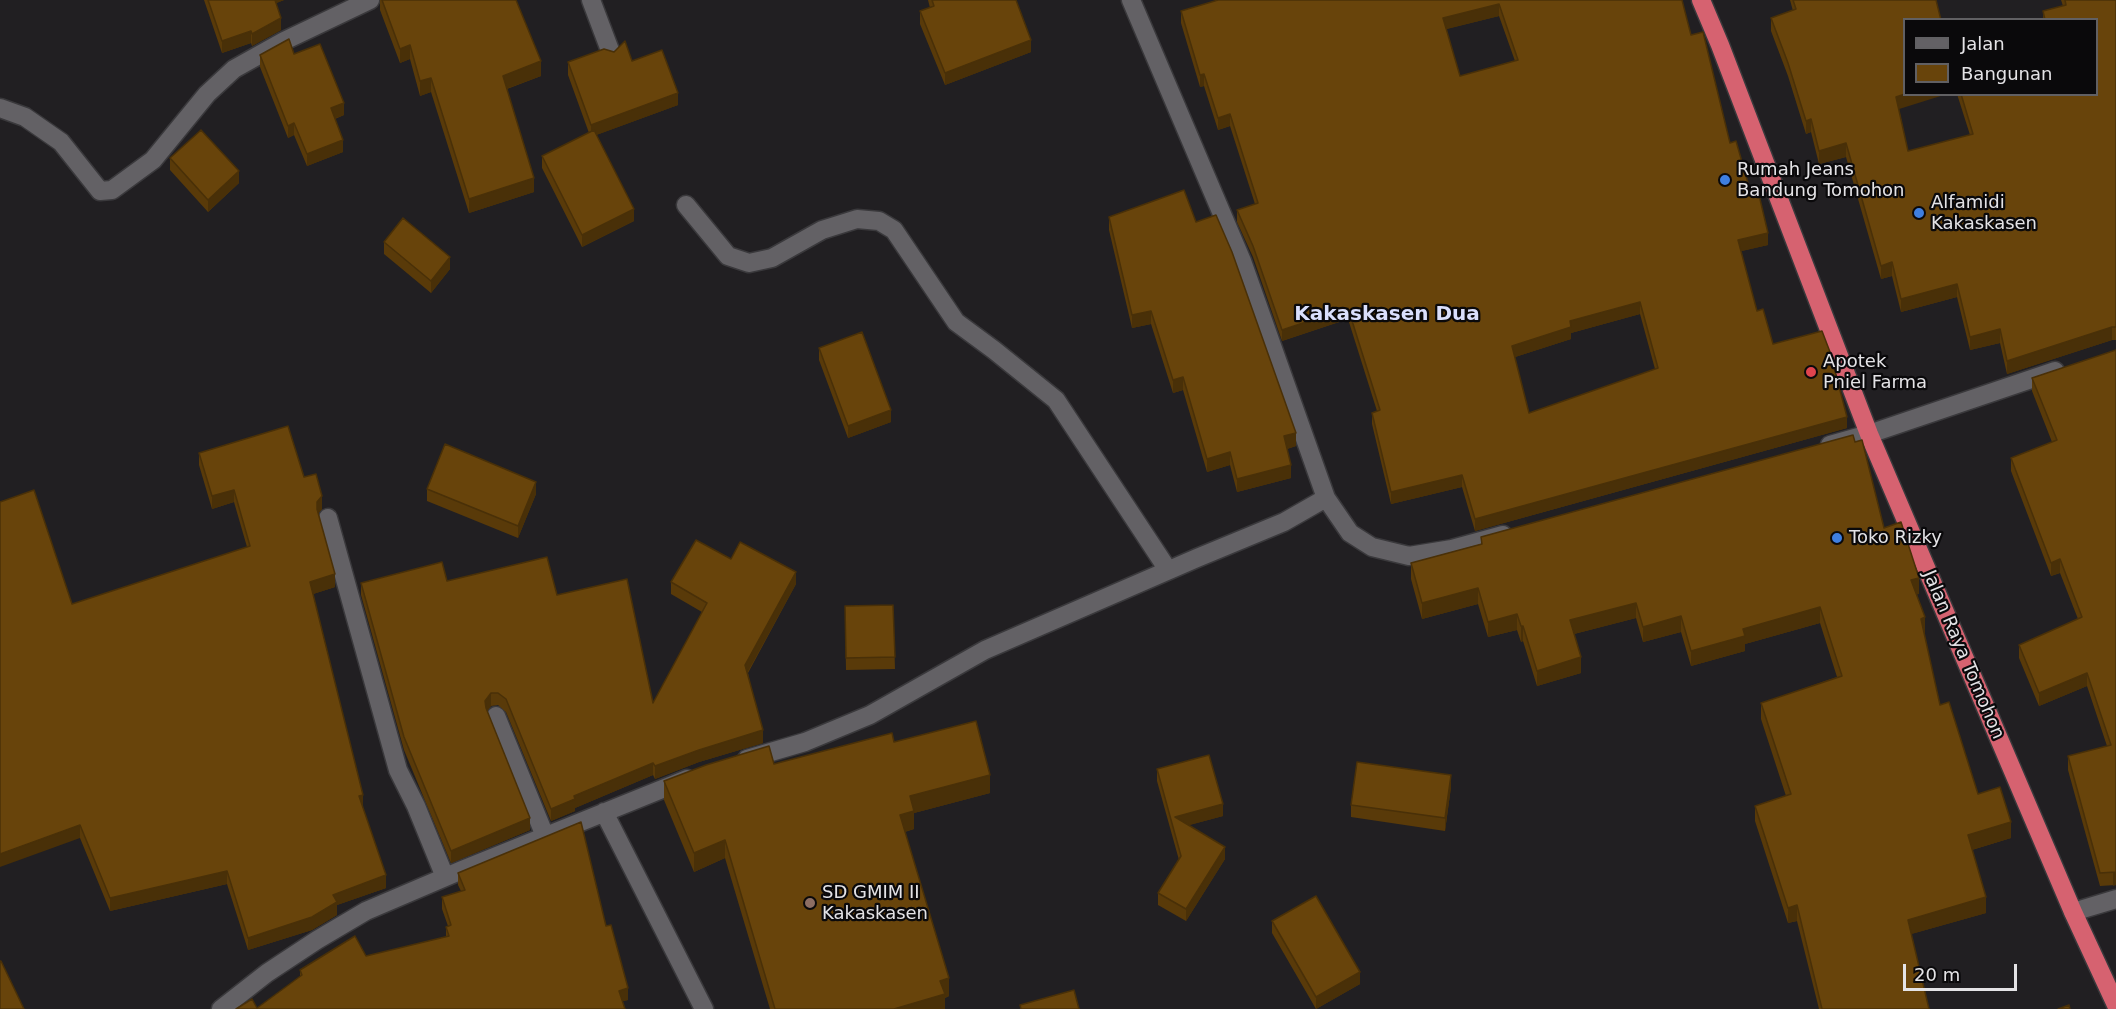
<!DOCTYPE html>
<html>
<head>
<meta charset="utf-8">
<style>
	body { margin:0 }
	#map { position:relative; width:2116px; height:1009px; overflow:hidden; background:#211f22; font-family:"DejaVu Sans",sans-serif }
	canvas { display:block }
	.legend { position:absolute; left:1903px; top:18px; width:195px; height:78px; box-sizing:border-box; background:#0a090b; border:2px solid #616063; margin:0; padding:8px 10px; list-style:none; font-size:18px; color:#e4e3e6 }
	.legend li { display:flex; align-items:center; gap:12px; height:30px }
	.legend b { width:30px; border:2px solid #616063 }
	.scale { position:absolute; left:1903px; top:964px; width:114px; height:27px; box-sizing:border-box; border:3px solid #e4e3e6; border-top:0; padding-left:8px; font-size:18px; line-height:21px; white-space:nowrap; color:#e4e3e6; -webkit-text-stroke:4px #0a090b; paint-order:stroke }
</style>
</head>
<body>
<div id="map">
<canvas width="2116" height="1009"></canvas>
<ul class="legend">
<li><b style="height:8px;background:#636165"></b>Jalan</li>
<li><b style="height:16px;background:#68440b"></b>Bangunan</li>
</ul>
<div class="scale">20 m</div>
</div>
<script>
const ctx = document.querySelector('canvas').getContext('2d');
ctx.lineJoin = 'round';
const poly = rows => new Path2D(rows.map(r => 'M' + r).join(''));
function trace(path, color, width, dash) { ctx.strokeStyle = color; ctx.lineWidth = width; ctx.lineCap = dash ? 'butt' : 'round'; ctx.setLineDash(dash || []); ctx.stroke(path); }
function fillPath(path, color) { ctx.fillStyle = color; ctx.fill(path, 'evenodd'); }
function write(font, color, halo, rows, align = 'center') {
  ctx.font = font + ' "DejaVu Sans",sans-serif'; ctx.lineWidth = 4.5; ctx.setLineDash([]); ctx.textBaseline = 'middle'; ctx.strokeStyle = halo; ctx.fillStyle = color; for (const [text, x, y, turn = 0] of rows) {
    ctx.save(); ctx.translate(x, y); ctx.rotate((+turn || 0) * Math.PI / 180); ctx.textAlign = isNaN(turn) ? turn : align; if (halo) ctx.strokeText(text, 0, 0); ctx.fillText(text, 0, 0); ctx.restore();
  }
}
const minor = poly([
	[591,0,611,53],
	[1131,0,1242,261,1326,498],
	[0,108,25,117,61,142,100,191,112,190,153,160,207,94,234,69,284,41,370,0],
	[686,205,728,256,749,263,772,258,822,230,857,219,879,221,894,230,956,322,994,350,1056,400,1168,570],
	[1830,445,1869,434,2055,371],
	[328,518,398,770,416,806,445,877],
	[496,716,545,836],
	[747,759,805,742,870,715,985,650,1197,558,1284,522,1326,498,1350,533,1372,547,1409,556,1452,549,1503,535],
	[604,812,704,1009],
	[2073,912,2116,899],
	[221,1009,267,973,317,940,366,911,462,870,687,779]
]);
const trunk = poly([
	[1701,0,1720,45,1869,434,2073,912,2116,1005]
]);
const wall = poly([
	[204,0,284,0,276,3,281,30,252,46,251,43,222,53],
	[380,0,516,0,541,76,507,89,534,192,469,213,431,92,420,96,410,59,400,63,380,10],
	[928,0,1016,0,1031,52,945,85,920,24,920,11,930,8],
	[1682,0,1691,35,1730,143,1752,197,1768,245,1741,251,1757,311,1773,344,1847,428,1475,531,1462,487,1391,504,1372,424,1372,413,1377,411,1348,319,1282,341,1253,257,1237,222,1237,210,1255,204,1230,126,1218,130,1204,86,1200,87,1181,23,1181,11],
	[1499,16,1515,61,1460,76,1446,29],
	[1640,314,1655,369,1529,413,1515,357,1571,339,1571,333],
	[1790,0,1936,0,1899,109,1908,151,1970,135,1957,94,2097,94,2097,20,2043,20,2043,11,2063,6,2061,0,2116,0,2116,340,2112,340,2007,374,2000,343,1970,350,1957,297,1901,312,1892,276,1881,279,1846,157,1819,164,1811,132,1806,134,1788,76,1771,31,1771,18,1793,11],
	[294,54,344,115,335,119,343,152,307,166,294,135,288,138,260,67,260,55],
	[632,61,678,105,596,135,634,221,582,247,542,168,542,156,589,133,568,75,568,62],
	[170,158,239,183,208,212,170,170],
	[1109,217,1196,222,1296,446,1287,449,1291,478,1237,492,1230,465,1207,472,1183,390,1173,393,1151,324,1132,328,1109,230],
	[384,242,450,269,431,293,384,254],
	[819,348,891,422,848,438,819,360],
	[2116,350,2116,885,2100,886,2068,770,2068,756,2107,746,2087,686,2039,706,2019,658,2019,645,2078,619,2060,573,2051,576,2011,471,2011,458,2052,442,2032,391,2032,378],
	[1855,442,1884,528,1919,594,1917,594,1925,633,1924,633,1940,705,1978,794,2011,838,1972,850,1986,913,1911,934,1929,1009,1819,1009,1797,921,1788,923,1755,821,1755,806,1786,796,1761,719,1761,703,1837,677,1820,623,1745,644,1745,651,1691,666,1681,632,1643,642,1636,618,1574,634,1581,673,1537,686,1523,641,1521,642,1517,630,1488,637,1478,604,1422,619,1411,579,1411,563,1481,544,1481,537],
	[199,453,304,477,322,509,318,513,335,587,313,594,362,808,386,888,337,905,337,915,312,930,248,950,227,884,110,911,80,838,72,604,247,547,234,502,212,509,199,465],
	[427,489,536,494,518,538,427,501],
	[731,559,796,584,748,673,763,743,699,762,655,779,653,775,575,808,575,811,551,821,506,712,498,705,491,706,487,711,530,830,451,863,404,750,361,595,361,583,447,581,557,595,653,703,702,612,671,594,671,582],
	[893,605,895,669,846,670,845,618],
	[894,742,990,793,914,813,914,829,905,832,949,996,945,998,945,1009,770,1009,725,858,694,872,664,800,664,781,774,764],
	[1157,769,1223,816,1189,825,1225,859,1186,921,1158,905,1158,893,1179,860,1157,781],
	[1451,787,1445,831,1351,817,1351,805],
	[458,873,606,926,628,1000,623,1001,300,977,300,970,366,956,446,937,446,927,448,926,442,909,442,897,461,891,458,885],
	[1272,921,1360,984,1316,1009,1272,933]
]);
const shadedWall = poly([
	[272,0,284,0,272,5],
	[1499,4,1499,16,1443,30,1443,18],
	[281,18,281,30,252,46,252,34],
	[251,31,251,43,222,53,222,41],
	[1031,40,1031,52,945,85,945,73],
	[410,45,410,59,400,63,400,49],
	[541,61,541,76,503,90,503,76],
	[1204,74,1204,86,1200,87,1200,75],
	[431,78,431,92,420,96,420,81],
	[678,93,678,105,591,137,591,125],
	[1905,94,1947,94,1896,110,1896,97],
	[344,103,344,115,331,120,331,108],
	[1230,114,1230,126,1218,130,1218,118],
	[1811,119,1811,132,1806,134,1806,121],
	[294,123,294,135,288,138,288,126],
	[343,140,343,152,307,166,307,154],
	[1846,143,1846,157,1819,164,1819,151],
	[239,171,239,183,208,212,208,200],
	[534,178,534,192,469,213,469,199],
	[634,209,634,221,582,247,582,235],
	[1768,233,1768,245,1738,252,1738,240],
	[450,257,450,269,431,293,431,281],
	[1892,262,1892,276,1881,279,1881,266],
	[1957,284,1957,297,1901,312,1901,299],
	[1640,302,1640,314,1571,333,1571,339,1512,358,1512,346,1570,321],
	[1348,308,1348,319,1282,341,1282,330],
	[1151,311,1151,324,1132,328,1132,315],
	[2112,327,2112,340,2007,374,2007,361],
	[2000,329,2000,343,1970,350,1970,337],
	[1183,377,1183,390,1173,393,1173,380],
	[891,410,891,422,848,438,848,426],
	[1847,417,1847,428,1475,531,1475,519],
	[1296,433,1296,446,1284,450,1284,436],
	[1230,452,1230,465,1207,472,1207,459],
	[1291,465,1291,478,1237,492,1237,479],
	[1462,475,1462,487,1391,504,1391,492],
	[536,482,536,494,518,538,518,526],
	[234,490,234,502,212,509,212,496],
	[322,496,322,509,317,515,317,502],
	[2060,559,2060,573,2051,576,2051,563],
	[796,572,796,584,745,677,745,665],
	[335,574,335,587,310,595,310,582],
	[1919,578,1919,594,1911,596,1911,580],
	[1478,588,1478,604,1422,619,1422,603],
	[1636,603,1636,618,1570,635,1570,620],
	[1820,607,1820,623,1745,644,1745,651,1691,666,1691,651,1743,629],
	[1517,614,1517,630,1488,637,1488,622],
	[1681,616,1681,632,1643,642,1643,627],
	[1925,617,1925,633,1921,635,1921,619],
	[1521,626,1523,626,1523,641,1521,642],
	[1581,657,1581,673,1537,686,1537,671],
	[2087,673,2087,686,2039,706,2039,693],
	[491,693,491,706,485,714,485,701],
	[763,730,763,743,699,762,655,779,655,766,699,750],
	[653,763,653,775,575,808,575,811,551,821,551,809,574,796],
	[990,775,990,793,914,813,914,829,900,833,900,815,910,796],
	[1451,775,1451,787,1445,831,1445,818],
	[363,795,363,808,359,809,359,796],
	[1223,804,1223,816,1175,829,1175,817],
	[530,818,530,830,451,863,451,851],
	[2011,822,2011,838,1968,851,1968,835],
	[80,825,80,838,0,867,0,854],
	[725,840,725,858,694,872,694,853],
	[1225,847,1225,859,1186,921,1186,909],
	[227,871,227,884,110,911,110,898],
	[2116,872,2116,885,2113,886,2113,873],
	[386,875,386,888,337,905,337,915,312,930,248,950,248,938,333,895],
	[1986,897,1986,913,1908,935,1908,920],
	[1797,905,1797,921,1788,923,1788,908],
	[1360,972,1360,984,1316,1009,1316,997],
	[949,978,949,996,945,998,945,1009,894,1009,940,981],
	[628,988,628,1000,619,1002,619,991]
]);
const building = poly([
	[208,0,275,0,281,18,252,34,251,31,222,41,208,0],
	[382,0,516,0,541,61,503,76,534,178,469,199,431,78,420,81,410,45,400,49,382,0],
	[932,0,1016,0,1031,40,945,73,920,11,934,6,932,0],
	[1218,0,1682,0,1691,35,1703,32,1730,143,1736,141,1752,197,1759,195,1768,233,1738,240,1757,311,1763,309,1773,344,1822,331,1830,352,1847,417,1475,519,1462,475,1391,492,1372,413,1380,410,1348,308,1282,330,1253,246,1237,210,1258,203,1230,114,1218,118,1204,74,1200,75,1181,11,1218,0],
	[1499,4,1518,60,1460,76,1443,18,1499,4],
	[1640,302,1658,368,1529,413,1512,346,1571,327,1570,321,1640,302],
	[1793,0,1936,0,1941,20,1905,20,1905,94,1896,97,1908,151,1973,134,1961,94,2097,94,2097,20,2045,20,2043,11,2066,5,2065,0,2116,0,2116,327,2112,327,2007,361,2000,329,1970,337,1957,284,1901,299,1892,262,1881,266,1846,143,1819,151,1811,119,1806,121,1788,63,1771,18,1796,9,1793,0],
	[289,39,294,54,320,44,344,103,331,108,343,140,307,154,294,123,288,126,260,55,289,39],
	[625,41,632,61,662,50,678,93,591,125,568,62,604,49,614,52,625,41],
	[201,130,239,171,208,200,170,158,201,130],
	[594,130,634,209,582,235,542,156,594,130],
	[1184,190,1196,222,1216,215,1232,252,1296,433,1284,436,1291,465,1237,479,1230,452,1207,459,1183,377,1173,380,1151,311,1132,315,1109,217,1184,190],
	[403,218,450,257,431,281,384,242,403,218],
	[862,332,891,410,848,426,819,348,862,332],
	[2116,350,2116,872,2100,873,2068,756,2111,745,2087,673,2039,693,2019,645,2082,617,2060,559,2051,563,2011,458,2057,440,2032,378,2116,350],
	[288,426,304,477,316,474,322,496,317,502,317,509,335,574,310,582,363,795,359,796,386,875,333,895,337,902,312,917,248,938,227,871,110,898,80,825,0,854,0,502,34,490,72,604,250,546,234,490,212,496,199,453,288,426],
	[1853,435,1855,442,1862,440,1884,528,1901,522,1919,578,1911,580,1925,617,1921,619,1940,705,1949,702,1978,794,2000,787,2011,822,1968,835,1986,897,1908,920,1929,1009,1822,1009,1797,905,1788,908,1755,806,1791,794,1761,703,1842,676,1820,607,1743,629,1745,636,1691,651,1681,616,1643,627,1636,603,1570,620,1581,657,1537,671,1523,626,1521,626,1517,614,1488,622,1478,588,1422,603,1411,563,1482,544,1481,537,1853,435],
	[445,444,536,482,518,526,427,489,445,444],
	[696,540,731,559,740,542,796,572,745,665,763,730,699,750,655,766,653,763,574,796,575,799,551,809,506,699,498,693,491,693,485,701,486,708,530,818,451,851,404,737,361,583,442,562,447,581,547,557,557,595,627,579,653,703,707,603,671,582,696,540],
	[893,605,895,657,846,658,845,606,893,605],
	[976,721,990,775,910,796,914,811,900,815,949,978,940,981,945,994,894,1009,775,1009,725,840,694,853,664,781,706,765,769,746,774,764,892,733,894,742,976,721],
	[1209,755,1223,804,1175,817,1225,847,1186,909,1158,893,1181,856,1157,769,1209,755],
	[1357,762,1451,775,1445,818,1351,805,1357,762],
	[581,822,606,926,611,925,628,988,619,991,625,1009,236,1009,252,999,257,1008,302,975,300,970,355,936,366,956,449,936,446,927,451,925,442,897,465,890,458,873,581,822],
	[1316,896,1360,972,1316,997,1272,921,1316,896],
	[0,961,1,961,24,1009,0,1009,0,961],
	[1074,990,1079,1009,1021,1009,1020,1005,1074,990],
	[2069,1005,2070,1009,2058,1009,2069,1005]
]);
const markers = [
	[1725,180,6,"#3f7fe0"],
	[1919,213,6,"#3f7fe0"],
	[1811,372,6,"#e0444e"],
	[1837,538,6,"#3f7fe0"],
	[810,903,6,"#8d6e63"]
];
const poiNames = [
	["Rumah Jeans",1737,170],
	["Bandung Tomohon",1737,191],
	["Alfamidi",1931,203],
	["Kakaskasen",1931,224],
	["Apotek",1823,362],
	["Pniel Farma",1823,383],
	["Toko Rizky",1849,538],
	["SD GMIM II",822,893],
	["Kakaskasen",822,914]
];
const streetNames = [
	["Jalan Raya Tomohon",1963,655,67]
];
const neighbourhoodNames = [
	["Kakaskasen Dua",1387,315]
];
trace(minor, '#3a393c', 21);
trace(trunk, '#3a393c', 21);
trace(minor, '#636165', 18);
trace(trunk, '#d66270', 18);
fillPath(wall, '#593a09');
fillPath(shadedWall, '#493008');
fillPath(building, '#68440b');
trace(building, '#493008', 1.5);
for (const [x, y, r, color] of markers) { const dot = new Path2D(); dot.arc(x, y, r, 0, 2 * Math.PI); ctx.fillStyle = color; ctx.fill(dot); trace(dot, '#0a090b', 2); }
write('18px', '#e4e3e6', '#0a090b', poiNames, 'left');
write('18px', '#e4e3e6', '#0a090b', streetNames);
write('bold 20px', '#dadffc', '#0a090b', neighbourhoodNames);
</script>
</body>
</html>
